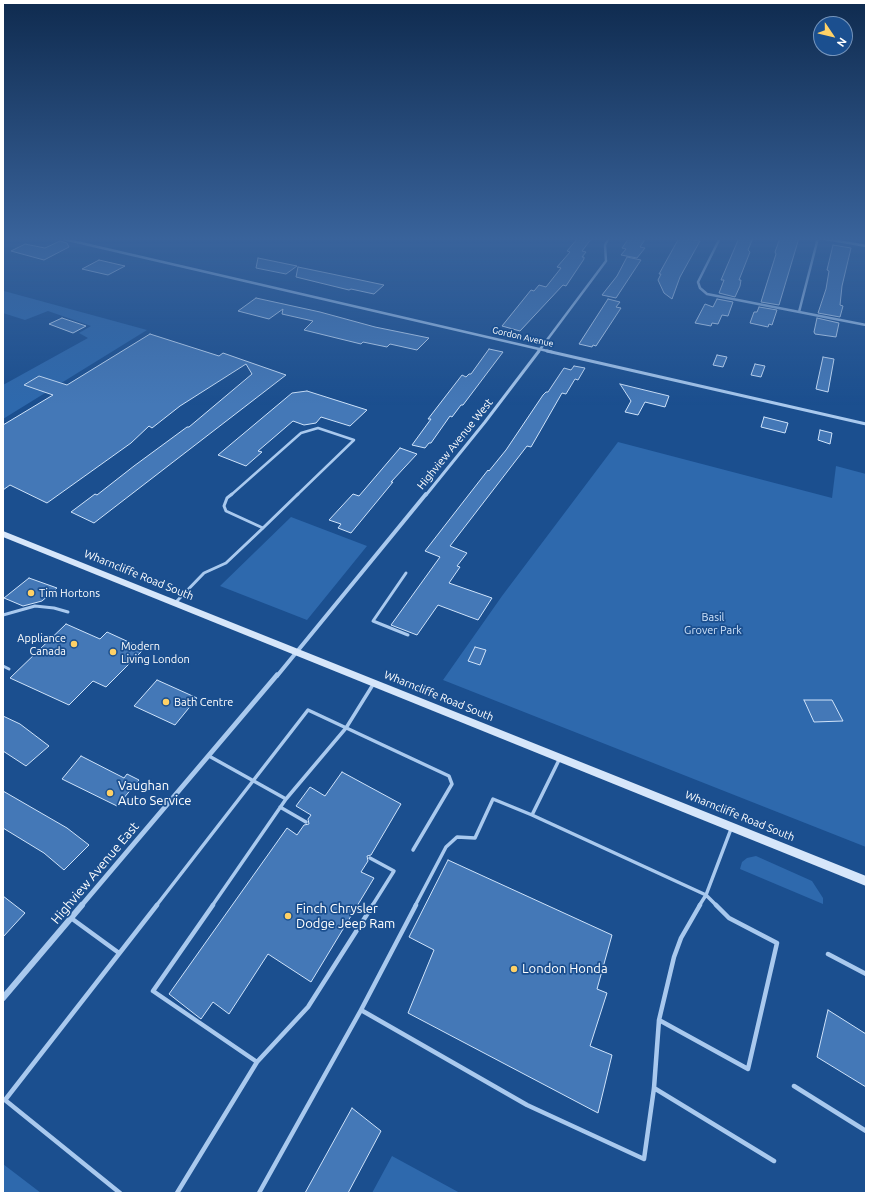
<!DOCTYPE html>
<html>
<head>
<meta charset="utf-8">
<style>
	body { margin:0 }
	#map { position:relative; width:869px; height:1196px; overflow:hidden; background:#1b4f8f; font-family:Ubuntu,sans-serif }
	canvas { display:block }
	.frame { position:absolute; inset:0; border:4px solid #fff; pointer-events:none }
	.north { position:absolute; left:813px; top:16px; width:40px; height:40px; box-sizing:border-box; background:#1b4f8f; border:1px solid #7695bc; border-radius:50%; rotate:125deg; font-size:11px; font-weight:700; line-height:16px; text-align:center; color:#fff }
	.north::after { content:''; display:block; margin:auto; width:14px; height:18px; background:#ffd166; clip-path:polygon(50% 0,100% 100%,50% 72%,0 100%) }
</style>
</head>
<body>
<div id="map">
<canvas width="869" height="1196"></canvas>
<div class="frame"></div>
<div class="north">N</div>
</div>
<script>
const ctx = document.querySelector('canvas').getContext('2d');
ctx.lineJoin = 'round';
function fillPath(path, color) { ctx.fillStyle = color; ctx.fill(path, 'evenodd'); }
const poly = rows => new Path2D(rows.map(r => 'M' + r).join(''));
function trace(path, color, width, dash) { ctx.strokeStyle = color; ctx.lineWidth = width; ctx.lineCap = dash ? 'butt' : 'round'; ctx.setLineDash(dash || []); ctx.stroke(path); }
function write(font, color, halo, rows, align = 'center') {
  ctx.font = font + ' Ubuntu,sans-serif'; ctx.lineWidth = 3.5; ctx.setLineDash([]); ctx.textBaseline = 'middle'; ctx.strokeStyle = halo; ctx.fillStyle = color; for (const [text, x, y, turn = 0] of rows) {
    ctx.save(); ctx.translate(x, y); ctx.rotate((+turn || 0) * Math.PI / 180); ctx.textAlign = isNaN(turn) ? turn : align; if (halo) ctx.strokeText(text, 0, 0); ctx.fillText(text, 0, 0); ctx.restore();
  }
}
const green = poly([
	[4,291,147,330,3,419,3,385,88,338,79,333,91,326,48,311,25,320,3,313],
	[618,442,832,498,836,466,866,474,866,847,443,680,502,596],
	[291,517,367,546,307,620,220,586],
	[756,856,812,881,823,898,823,904,740,869,742,862,747,858],
	[392,1156,460,1193,372,1193],
	[3,1164,41,1193,3,1193]
]);
const building = poly([
	[578,238,592,238,582,251,586,252,582,257,584,257,584,259,566,286,563,285,520,331,502,326,531,290,534,291,539,285,546,287,561,268,557,267,570,252,567,251,578,238],
	[629,238,646,238,640,247,645,248,637,258,621,255,626,249,622,248,629,238],
	[679,238,700,241,680,277,672,299,664,293,658,280,661,274,659,274,679,238],
	[739,238,753,238,748,250,750,252,739,280,741,280,740,286,735,297,719,293,724,280,721,280,739,238],
	[780,238,799,238,779,305,761,302,776,254,775,252,780,238],
	[60,241,67,243,69,247,44,260,11,251,25,244,45,248,60,241],
	[833,245,851,248,842,286,840,305,843,306,840,317,818,313,826,289,829,271,827,270,833,245],
	[627,257,641,260,616,298,602,295,617,276,627,257],
	[258,258,297,266,286,274,256,268,258,258],
	[99,260,125,266,108,275,82,269,99,260],
	[298,267,332,274,384,285,374,294,351,289,349,290,296,277,298,267],
	[256,298,320,312,375,327,429,338,417,350,390,344,387,347,363,342,361,344,304,330,313,321,282,314,283,309,269,319,238,311,256,298],
	[608,299,620,302,616,307,621,308,596,346,593,345,592,347,579,344,608,299],
	[717,299,733,302,728,316,722,315,718,324,712,323,711,326,695,323,705,304,713,307,717,299],
	[759,307,777,310,772,325,769,324,768,327,750,323,754,312,757,312,759,307],
	[62,318,86,326,73,333,49,324,62,318],
	[817,318,839,323,836,337,815,334,814,332,817,318],
	[150,334,219,356,223,353,286,375,94,523,71,512,95,494,97,495,134,466,187,427,189,427,252,374,246,364,180,406,152,428,149,426,131,443,47,503,10,485,3,490,3,425,53,395,24,385,39,376,67,385,150,334],
	[489,349,503,352,463,405,461,405,452,417,450,416,431,443,429,443,425,448,412,445,431,419,428,419,462,375,466,377,469,374,471,374,489,349],
	[717,355,727,357,723,367,713,365,717,355],
	[823,357,834,359,828,392,816,389,823,357],
	[755,364,765,366,761,377,751,375,755,364],
	[574,366,585,368,578,380,575,379,566,394,562,393,531,447,527,446,450,546,467,553,457,566,460,567,449,583,492,598,478,620,438,605,417,635,391,625,440,557,425,551,488,470,489,471,506,450,543,395,546,392,548,392,564,368,571,370,574,366],
	[620,384,669,396,665,407,645,402,638,415,625,412,631,401,620,384],
	[307,391,367,410,350,426,321,417,316,423,304,425,293,421,258,451,262,452,246,466,218,455,292,393,307,391],
	[764,417,788,423,785,433,761,427,764,417],
	[820,430,832,433,830,444,818,440,820,430],
	[400,448,417,454,391,482,393,482,351,533,338,528,341,524,329,520,353,494,359,496,400,448],
	[29,578,57,588,42,601,23,606,4,598,29,578],
	[66,624,100,639,107,632,144,649,106,687,93,681,69,705,10,678,66,624],
	[475,647,486,650,480,665,468,661,475,647],
	[157,680,197,698,175,725,134,706,157,680],
	[804,700,832,700,843,721,814,722,804,700],
	[3,716,20,724,49,746,26,766,3,751,3,716],
	[81,756,124,778,127,774,139,780,117,806,62,779,81,756],
	[342,772,401,804,371,855,367,856,368,861,361,872,374,878,311,982,268,954,229,1014,213,1002,201,1019,169,994,287,828,297,835,304,825,309,824,308,819,311,815,296,806,310,787,325,796,342,772],
	[3,791,67,828,89,845,64,870,44,853,3,828,3,791],
	[448,860,612,935,597,989,607,993,590,1046,612,1055,598,1113,408,1013,434,950,409,937,448,860],
	[3,896,25,913,3,937,3,896],
	[828,1010,866,1034,866,1087,817,1057,828,1010],
	[352,1108,381,1131,348,1193,305,1193,352,1108]
]);
const serviceFar3 = poly([
	[231,495,301,433,318,428,354,440,297,495]
]);
const serviceFar2 = poly([
	[232,494,227,498,224,506,226,511,263,528],
	[263,528,298,494],
	[406,573,373,621,408,635],
	[175,603,204,573,226,563,263,528],
	[3,615,35,606,54,608,68,612],
	[3,666,9,669]
]);
const serviceFar1 = poly([
	[209,756,286,799],
	[280,807,306,822],
	[532,815,706,895,717,906],
	[370,858,394,871,372,906],
	[156,906,308,710,449,776,452,784,413,850],
	[212,906,286,799,346,728,374,683],
	[415,906,446,847,457,837,475,838,493,799,532,815,559,760],
	[699,906,706,895,731,829]
]);
const service = poly([
	[213,905,153,991,257,1062,308,1007,373,905],
	[416,905,361,1010,527,1105,644,1159,654,1088,659,1020,674,957,681,938,700,905],
	[71,918,119,953],
	[828,954,866,974],
	[659,1020,748,1069,777,943,729,918,716,905],
	[794,1086,866,1131],
	[654,1088,774,1161],
	[120,1193,5,1100,157,905],
	[177,1193,257,1062],
	[259,1193,361,1010]
]);
const minorFar4 = poly([
	[59,238,552,352],
	[720,238,698,282,700,288,707,294,866,325],
	[820,238,866,246],
	[799,312,818,238],
	[538,352,606,261,605,245,609,238]
]);
const minorFar3 = poly([
	[547,351,866,424],
	[426,495,485,422,539,351]
]);
const minorFar2 = poly([
	[277,676,426,494]
]);
const minorFar1 = poly([
	[81,906,277,675]
]);
const minor = poly([
	[3,998,82,905]
]);
const secondary = poly([
	[3,531,866,876,866,886,3,537,3,531]
]);
const markers = [
	[31,593,4,"#ffd166"],
	[74,644,4,"#ffd166"],
	[113,652,4,"#ffd166"],
	[166,702,4,"#ffd166"],
	[110,793,4,"#ffd166"],
	[288,916,4,"#ffd166"],
	[514,969,4,"#ffd166"]
];
const farStreetnames = [
	["Gordon Avenue",523,337,13]
];
const streetNames = [
	["Highview Avenue West",455,444,-51],
	["Wharncliffe Road South",139,575,22],
	["Wharncliffe Road South",439,696,22],
	["Wharncliffe Road South",740,816,22]
];
const poiNames = [
	["Tim Hortons",39,593],
	["Appliance",66,638,"right"],
	["Canada",66,651,"right"],
	["Modern",121,646],
	["Living London",121,659],
	["Bath Centre",174,702]
];
const parkNames = [
	["Basil",713,617],
	["Grover Park",713,630]
];
const nearPoinames = [
	["Vaughan",118,786],
	["Auto Service",118,801],
	["Finch Chrysler",296,909],
	["Dodge Jeep Ram",296,924],
	["London Honda",522,969]
];
const nearStreetnames = [
	["Highview Avenue East",95,873,-50]
];
fillPath(green, '#2e69ad');
fillPath(building, '#4478b7');
trace(building, '#cfe3fa', 1);
trace(serviceFar3, '#a9c9ee', 2.5);
trace(serviceFar2, '#a9c9ee', 3);
trace(serviceFar1, '#a9c9ee', 3.5);
trace(service, '#a9c9ee', 4.5);
trace(minorFar4, '#a9c9ee', 2.5);
trace(minorFar3, '#a9c9ee', 3);
trace(minorFar2, '#a9c9ee', 4);
trace(minorFar1, '#a9c9ee', 5);
trace(minor, '#a9c9ee', 6);
fillPath(secondary, '#d6e6fa');
const sky = ctx.createLinearGradient(0, 0, 0, 405);
sky.addColorStop(0, '#0f2b4f');
sky.addColorStop(0.59, '#39639b');
sky.addColorStop(1, '#39639b00');
ctx.fillStyle = sky;
ctx.fillRect(0, 0, 869, 405);
for (const [x, y, r, color] of markers) { const dot = new Path2D(); dot.arc(x, y, r, 0, 2 * Math.PI); ctx.fillStyle = color; ctx.fill(dot); trace(dot, '#1b4f8f', 1.5); }
write('9px', '#fff', '#1b4f8f', farStreetnames);
write('11px', '#fff', '#1b4f8f', streetNames);
write('11px', '#fff', '#1b4f8f', poiNames, 'left');
write('11px', '#cfe3fa', '#1b4f8f', parkNames);
write('13px', '#fff', '#1b4f8f', nearPoinames, 'left');
write('13px', '#fff', '#1b4f8f', nearStreetnames);
</script>
</body>
</html>
